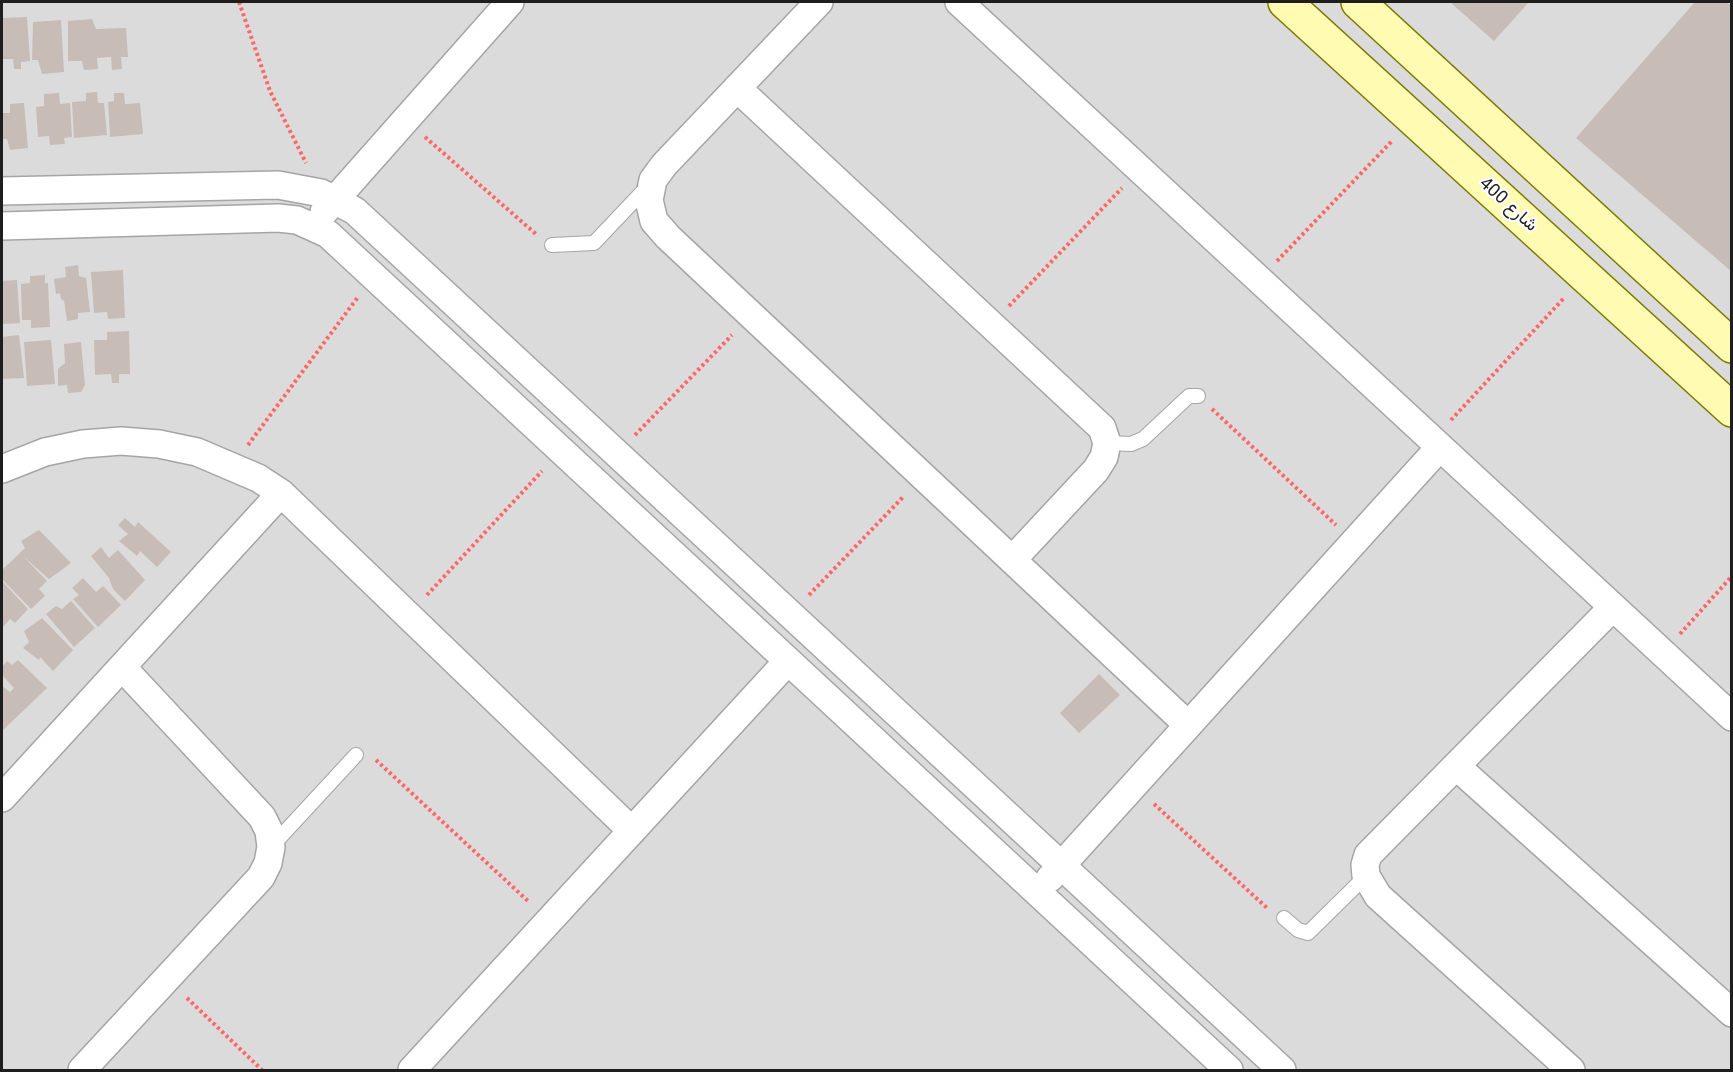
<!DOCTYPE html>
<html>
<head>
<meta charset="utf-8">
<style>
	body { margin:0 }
	#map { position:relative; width:1733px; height:1072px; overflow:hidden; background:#f0ebe3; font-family:Roboto,sans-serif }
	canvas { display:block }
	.frame { position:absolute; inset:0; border:3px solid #1e1e1e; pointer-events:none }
</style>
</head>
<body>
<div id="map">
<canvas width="1733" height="1072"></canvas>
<div class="frame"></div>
</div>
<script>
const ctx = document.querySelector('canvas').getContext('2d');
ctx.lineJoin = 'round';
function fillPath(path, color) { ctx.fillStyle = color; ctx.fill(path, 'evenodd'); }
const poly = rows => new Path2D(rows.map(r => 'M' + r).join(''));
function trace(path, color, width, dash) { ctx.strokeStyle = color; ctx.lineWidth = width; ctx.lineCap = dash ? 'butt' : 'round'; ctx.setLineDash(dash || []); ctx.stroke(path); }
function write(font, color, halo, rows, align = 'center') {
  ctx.font = font + ' Roboto,Vazirmatn,sans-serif'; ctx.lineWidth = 4.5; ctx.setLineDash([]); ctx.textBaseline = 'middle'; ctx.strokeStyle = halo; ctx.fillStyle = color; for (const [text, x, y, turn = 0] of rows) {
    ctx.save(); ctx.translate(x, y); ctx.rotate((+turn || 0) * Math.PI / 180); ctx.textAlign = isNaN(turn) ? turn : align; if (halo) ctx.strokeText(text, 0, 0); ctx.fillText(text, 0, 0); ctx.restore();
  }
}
const residential = poly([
	[2,2,1731,2,1731,1070,2,1070]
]);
const building = poly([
	[1450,2,1529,2,1494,41],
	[1695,2,1726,2,1732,6,1732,272,1576,138],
	[27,17,30,61,21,62,21,69,14,69,13,59,2,59,2,18],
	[92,19,96,29,126,28,128,57,121,57,122,69,112,70,111,57,97,58,98,69,84,70,82,61,68,61,68,21],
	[61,20,64,72,42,74,38,60,32,60,33,22],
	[97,92,98,103,104,103,107,135,74,138,72,102,86,101,86,93],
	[59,93,60,104,70,103,72,137,64,138,65,144,50,145,49,136,38,137,36,107,44,106,44,94],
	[114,93,124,93,125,104,140,103,143,134,110,137,108,102,114,101],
	[24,103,28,148,10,150,7,139,2,139,2,113,10,113,10,104],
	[78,265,79,276,86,278,90,312,78,313,78,319,67,321,64,301,61,299,60,293,56,294,54,279,66,277,65,267],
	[123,270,125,318,108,319,107,312,94,313,91,272],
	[45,275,45,283,48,283,50,327,31,328,31,320,22,320,21,284,30,283,30,276],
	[17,280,20,323,2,324,2,281],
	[129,331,130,374,119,374,119,383,112,383,111,374,95,375,94,340,107,340,107,332],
	[19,335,24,378,2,379,2,337],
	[51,340,55,384,27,386,24,342],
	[81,342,85,385,81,392,68,393,67,385,58,386,58,369,65,363,64,344],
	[125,518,135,527,138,522,171,552,157,567,140,551,137,556,119,541,128,534,118,525],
	[39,530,71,563,49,579,23,556,47,581,39,589,45,596,31,609,2,579,2,570,25,548,21,541],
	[101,547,109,558,118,550,145,580,125,601,113,589,109,578,91,556],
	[83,578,96,592,103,586,121,605,98,627,73,599,79,595,72,588],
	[2,581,28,609,15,623,10,619,3,627],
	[71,601,95,628,74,647,46,614,56,606,62,609],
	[42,618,73,650,53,671,40,657,39,660,23,648,29,642,24,631],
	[18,660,47,688,2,731,2,686,10,692,14,688,2,675,2,667,7,661,12,665],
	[1099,674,1120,695,1079,733,1060,713]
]);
const path = poly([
	[239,2,270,91,306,163],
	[425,137,537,235],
	[1277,261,1392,141],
	[1009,306,1122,188],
	[1212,409,1336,525],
	[1451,420,1564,298],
	[635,435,732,335],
	[248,445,358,297],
	[427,595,542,471],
	[809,595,904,496],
	[1680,634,1732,576],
	[376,760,529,902],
	[1154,804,1267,908],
	[187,998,262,1070]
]);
const lane = poly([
	[552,245,594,243,648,186],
	[1107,443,1131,444,1143,439,1189,396,1198,396],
	[271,847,356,755],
	[1284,918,1298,930,1308,933,1366,876]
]);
const street = poly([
	[819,2,664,165,653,180,649,200,654,221,668,237,1188,725],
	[959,2,1732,717],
	[737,88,1102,428,1107,443,1104,457,1096,470,1012,560],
	[2,191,278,185,321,193,355,211,1282,1070],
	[324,212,510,2],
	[2,226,278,218,297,220,328,234,1229,1070],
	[2,469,45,452,83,444,121,441,159,444,197,452,258,478,281,493,632,831],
	[1456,766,1732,1013],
	[2,798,281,493],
	[1050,878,1440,447],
	[82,1070,261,877,268,863,271,847,269,831,262,817,122,667],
	[412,1070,787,662],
	[1571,1070,1378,896,1366,876,1365,865,1368,855,1613,607]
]);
const secondary = poly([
	[1285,2,1732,410],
	[1358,2,1732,346]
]);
const streetNames = [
	["شارع 400",1508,205,42]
];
fillPath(residential, '#dcdbdb');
fillPath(building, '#c8bcb6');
trace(lane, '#a5a5a5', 16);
trace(street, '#a5a5a5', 30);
trace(secondary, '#7a7a00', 36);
trace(path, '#ff6665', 4, [3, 3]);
trace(lane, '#fff', 14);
trace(street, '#fff', 27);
trace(secondary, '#fffbb3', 33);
write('18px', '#1e1e1e', '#fff', streetNames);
</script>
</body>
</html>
